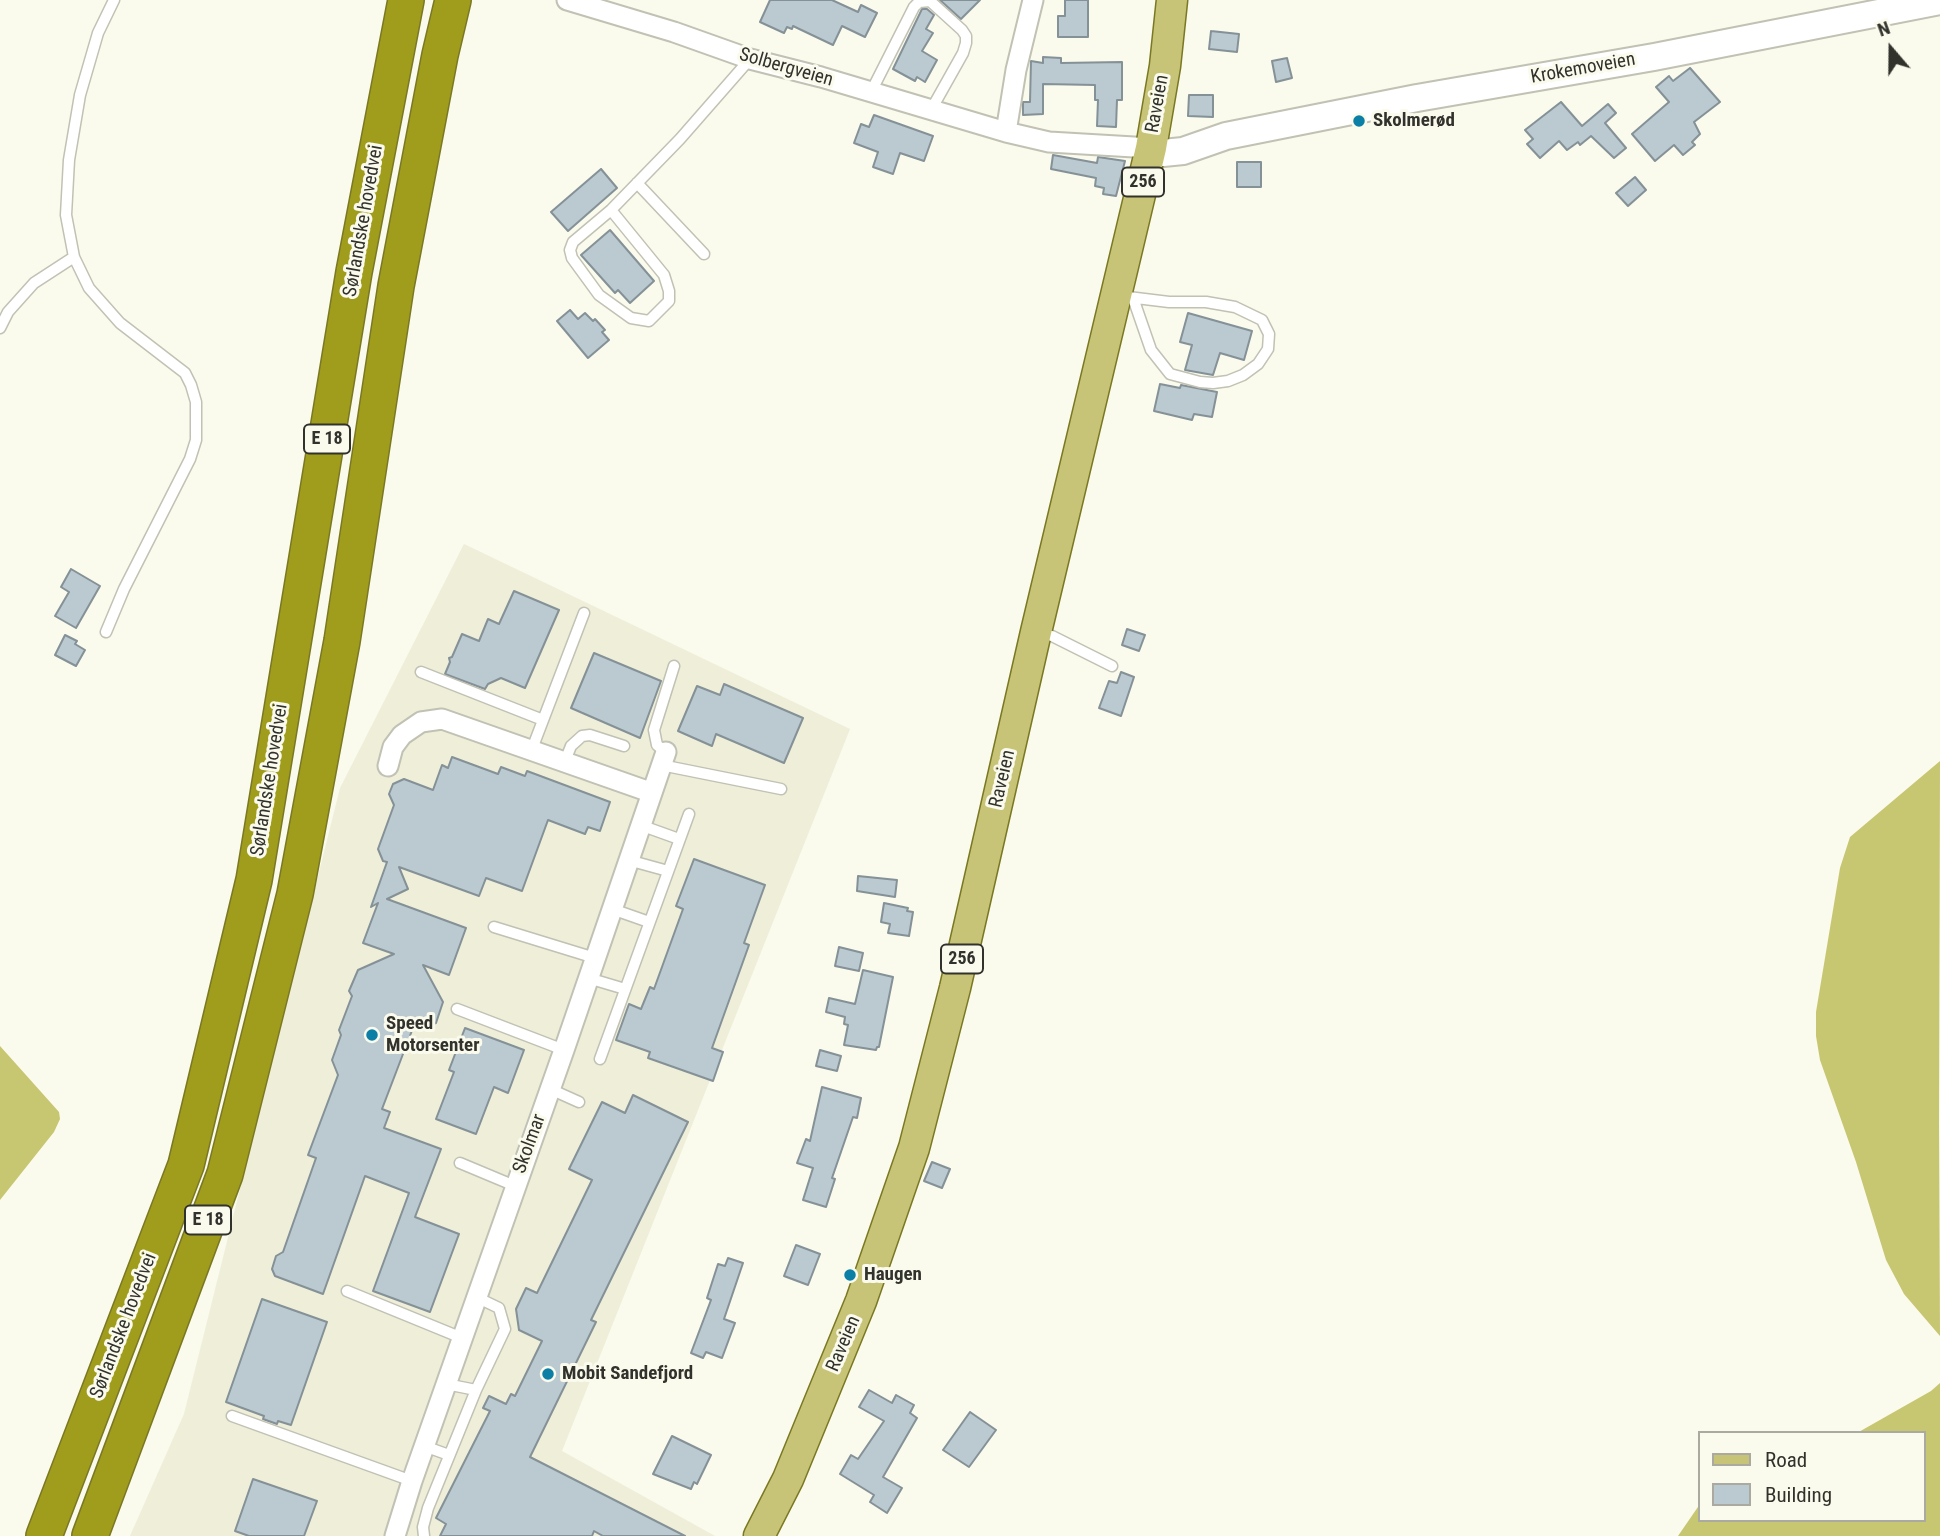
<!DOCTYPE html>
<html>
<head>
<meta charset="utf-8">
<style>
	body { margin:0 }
	#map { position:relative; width:1940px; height:1536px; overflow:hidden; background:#fafaed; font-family:"Roboto Condensed",sans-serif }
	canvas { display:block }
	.legend { position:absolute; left:1698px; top:1431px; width:228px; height:91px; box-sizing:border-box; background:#fafaed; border:2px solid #aaaaa0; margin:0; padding:9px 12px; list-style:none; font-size:21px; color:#32322d }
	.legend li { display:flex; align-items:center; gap:14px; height:35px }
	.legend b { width:35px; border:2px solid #aaaaa0 }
	.north { position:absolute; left:1856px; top:14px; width:70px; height:70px; -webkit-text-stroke:5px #fafaed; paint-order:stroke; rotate:340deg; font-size:19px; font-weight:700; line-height:28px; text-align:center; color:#32322d }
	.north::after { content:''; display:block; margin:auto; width:24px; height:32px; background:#32322d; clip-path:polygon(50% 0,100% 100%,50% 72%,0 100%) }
</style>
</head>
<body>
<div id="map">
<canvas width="1940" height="1536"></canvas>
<ul class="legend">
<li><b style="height:9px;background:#c7c477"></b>Road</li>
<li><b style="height:19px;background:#bbc9d0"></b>Building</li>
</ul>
<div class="north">N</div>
</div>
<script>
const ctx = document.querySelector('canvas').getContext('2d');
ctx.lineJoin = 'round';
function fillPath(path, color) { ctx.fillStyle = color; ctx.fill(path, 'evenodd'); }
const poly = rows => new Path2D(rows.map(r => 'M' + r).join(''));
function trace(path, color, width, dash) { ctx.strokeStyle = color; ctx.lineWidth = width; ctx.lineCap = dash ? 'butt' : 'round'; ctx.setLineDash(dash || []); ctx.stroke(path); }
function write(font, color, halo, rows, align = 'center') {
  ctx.font = font + ' "Roboto Condensed",sans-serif'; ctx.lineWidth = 6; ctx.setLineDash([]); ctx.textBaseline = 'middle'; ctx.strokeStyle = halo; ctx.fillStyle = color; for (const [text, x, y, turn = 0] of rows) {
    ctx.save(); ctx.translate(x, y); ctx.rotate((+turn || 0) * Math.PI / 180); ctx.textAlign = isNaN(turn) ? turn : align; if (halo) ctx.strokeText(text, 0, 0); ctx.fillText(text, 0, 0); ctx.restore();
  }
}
const built = poly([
	[464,544,850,729,562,1451,715,1536,130,1536,184,1414,340,788]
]);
const forest = poly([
	[1940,761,1939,1123,1940,1336,1904,1294,1886,1260,1856,1162,1820,1060,1816,1036,1816,1012,1840,868,1850,837],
	[0,1046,59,1112,60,1119,54,1132,0,1200],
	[1940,1383,1940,1536,1678,1536,1700,1504,1700,1520,1924,1520,1924,1433,1857,1433,1931,1391]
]);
const building = poly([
	[770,0,832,0,858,12,861,5,877,13,865,37,842,26,833,45,793,26,792,29,787,27,784,33,760,22,770,0],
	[940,0,980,0,961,19,940,0],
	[1065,0,1088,0,1088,37,1058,37,1058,16,1065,16,1065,0],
	[922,9,927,9,934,15,926,29,933,33,922,51,937,60,925,82,917,77,915,81,893,69,922,9],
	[1211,31,1239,34,1237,52,1209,49,1211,31],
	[1043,57,1061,58,1061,63,1122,62,1122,100,1117,100,1116,127,1097,126,1098,100,1095,100,1095,85,1043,84,1043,114,1023,115,1023,102,1030,102,1031,61,1043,63,1043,57],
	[1287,58,1292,78,1276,82,1272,61,1287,58],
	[1690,68,1720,102,1694,122,1700,134,1692,142,1695,145,1683,155,1674,145,1655,161,1632,134,1669,102,1656,87,1669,76,1673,81,1690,68],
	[1189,95,1213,95,1213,117,1188,116,1189,95],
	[1561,102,1582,126,1608,104,1616,113,1605,123,1626,148,1614,158,1591,136,1580,145,1578,142,1567,150,1559,141,1540,158,1527,144,1533,139,1525,130,1561,102],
	[874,115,933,136,924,161,900,153,893,174,873,167,878,152,854,143,861,124,869,127,874,115],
	[1053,155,1097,163,1098,157,1125,161,1116,196,1103,194,1104,188,1095,186,1096,178,1051,169,1053,155],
	[1237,162,1261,162,1261,187,1237,187,1237,162],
	[601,169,617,188,568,231,551,212,601,169],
	[1635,177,1646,190,1628,206,1616,193,1635,177],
	[610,230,654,281,630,303,618,290,615,293,581,255,610,230],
	[570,310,578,319,585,313,593,321,595,319,605,330,602,332,609,340,588,358,557,321,570,310],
	[1188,313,1252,331,1244,360,1220,353,1213,375,1185,370,1192,345,1180,342,1188,313],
	[1160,384,1180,388,1181,385,1217,392,1212,417,1194,414,1192,420,1154,411,1160,384],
	[71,569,100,586,76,628,55,616,69,592,61,587,71,569],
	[514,591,559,610,525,688,501,678,488,684,485,689,445,674,450,662,449,658,452,657,462,634,479,641,488,619,499,624,514,591],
	[1127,629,1145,635,1139,651,1122,645,1127,629],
	[65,635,77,641,75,644,85,650,76,666,55,655,65,635],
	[594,653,661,681,640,738,571,708,594,653],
	[1121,672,1134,677,1121,716,1099,708,1109,681,1117,683,1121,672],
	[724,684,803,718,784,763,716,734,712,746,678,731,697,686,720,695,724,684],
	[452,757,498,774,501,767,525,776,527,771,610,802,600,831,588,827,585,834,548,820,522,891,486,878,479,896,399,867,408,889,387,899,466,928,449,975,423,965,443,1002,436,1023,430,1025,416,1020,382,1109,390,1112,384,1128,441,1149,415,1217,459,1234,430,1312,373,1291,409,1193,365,1176,323,1294,275,1276,272,1269,276,1256,283,1252,316,1158,308,1155,338,1075,332,1060,341,1035,339,1030,352,996,349,991,358,970,394,954,363,943,378,903,371,907,387,862,383,861,378,849,394,805,389,794,393,784,404,779,433,790,442,765,448,768,452,757],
	[694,859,765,885,744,943,749,945,712,1048,723,1052,713,1081,648,1058,650,1052,616,1040,629,1004,641,1009,650,987,654,989,683,909,676,906,694,859],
	[858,876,897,880,895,897,857,891,858,876],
	[884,903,908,908,907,911,913,912,909,936,888,933,890,924,881,922,884,903],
	[839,947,863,953,859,971,835,966,839,947],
	[863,970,893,977,879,1047,877,1047,876,1050,844,1045,848,1025,844,1024,845,1017,826,1012,829,998,855,1004,863,970],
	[465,1028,524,1050,508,1093,494,1087,476,1134,436,1119,454,1072,449,1070,465,1028],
	[820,1050,841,1056,837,1071,816,1066,820,1050],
	[822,1087,861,1098,857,1118,853,1117,832,1178,835,1179,826,1207,803,1200,813,1168,797,1163,806,1139,810,1141,822,1087],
	[633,1095,688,1122,591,1320,596,1322,530,1457,685,1536,603,1536,594,1531,592,1536,440,1536,446,1524,436,1518,490,1411,483,1408,489,1396,506,1404,511,1394,515,1396,542,1341,519,1330,516,1309,526,1288,537,1293,592,1180,569,1169,602,1102,625,1113,633,1095],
	[932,1162,950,1169,942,1188,924,1181,932,1162],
	[796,1245,820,1254,808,1285,784,1276,796,1245],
	[728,1258,743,1263,724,1319,735,1323,722,1358,706,1352,703,1358,691,1353,711,1300,707,1298,718,1264,725,1266,728,1258],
	[262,1299,327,1322,291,1425,278,1421,277,1424,263,1419,264,1416,226,1402,262,1299],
	[869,1390,892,1403,896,1395,914,1405,910,1413,917,1418,883,1477,902,1488,887,1513,870,1502,874,1495,840,1474,851,1455,858,1459,884,1421,859,1407,869,1390],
	[970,1412,996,1430,969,1467,943,1450,970,1412],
	[672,1436,711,1455,697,1484,694,1482,691,1489,653,1474,672,1436],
	[253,1479,317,1501,304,1536,249,1536,235,1531,253,1479]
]);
const lane = poly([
	[871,92,914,7,919,2,930,1,962,30,966,36,966,43,963,53,931,110],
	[637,183,704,254],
	[611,210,664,275,669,291,669,301,649,321,631,318,599,295,572,258,570,250,573,242,611,210,680,139,750,59],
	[1120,296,1169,302,1206,302,1235,307,1262,320,1269,334,1268,349,1258,364,1243,375,1228,381,1213,383,1200,382,1170,374,1151,350,1133,298],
	[0,328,8,312,34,283,74,257],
	[106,632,124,589,190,459,196,440,196,402,191,385,185,373,120,323,89,288,74,257,66,215,69,160,80,95,98,33,114,0],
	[1040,633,1052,636,1112,666],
	[421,672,543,720],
	[532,749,584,613],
	[666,752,657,745,654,730,674,666],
	[565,761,571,746,582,736,590,735,624,746],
	[661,765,781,789],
	[640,825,679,839],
	[628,860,668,871],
	[612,909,649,922],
	[494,927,595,958],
	[588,978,625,989],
	[457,1009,564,1050],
	[600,1059,689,814],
	[550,1089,579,1102],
	[460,1163,515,1186],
	[347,1291,462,1338],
	[446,1384,476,1390],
	[232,1416,412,1481],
	[424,1446,449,1455],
	[424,1536,423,1527,428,1508,476,1390,505,1329,499,1308,476,1297]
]);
const street = poly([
	[567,0,674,32,750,59,821,77,1006,132,1049,142,1151,148],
	[1006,132,1016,70,1033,0],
	[388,766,393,747,402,735,421,722,442,719,650,792],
	[395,1536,412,1481,564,1050,666,752]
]);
const secondary = poly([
	[1151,148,1163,153,1183,151,1226,136,1417,98,1654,57,1940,1]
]);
const primary = poly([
	[759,1536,788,1479,861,1301,914,1148,955,988,1036,632,1151,148,1165,66,1172,0]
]);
const highway = poly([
	[44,1536,186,1165,254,880,354,272,406,0],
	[90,1536,225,1174,295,894,342,641,396,286,440,55,453,0]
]);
const markers = [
	[1359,121,7,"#0b7fa6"],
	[372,1035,7,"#0b7fa6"],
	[850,1275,7,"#0b7fa6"],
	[548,1374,7,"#0b7fa6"]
];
const shields = [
	[1143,182,42],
	[327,439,46],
	[962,959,42],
	[208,1220,46]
];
const shieldNames = [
	["256",1143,182],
	["E 18",327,439],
	["256",962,959],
	["E 18",208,1220]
];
const streetNames = [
	["Solbergveien",786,68,16],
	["Krokemoveien",1583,69,-10],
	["Raveien",1158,104,-80],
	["Sørlandske hovedvei",364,221,-80],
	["Raveien",1003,779,-77],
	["Sørlandske hovedvei",270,780,-81],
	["Skolmar",530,1144,-70],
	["Sørlandske hovedvei",124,1326,-69],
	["Raveien",844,1344,-67]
];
const poiNames = [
	["Skolmerød",1373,121],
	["Speed",386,1024],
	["Motorsenter",386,1046],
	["Haugen",864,1275],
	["Mobit Sandefjord",562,1374]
];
fillPath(built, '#eeeed9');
fillPath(forest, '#c7c671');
fillPath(building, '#bbc9d0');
trace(building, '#849197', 2);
trace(lane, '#c1c1b4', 13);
trace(street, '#c1c1b4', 23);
trace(secondary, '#c1c1b4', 30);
trace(primary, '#7a7822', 33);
trace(highway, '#7a7822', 38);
trace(lane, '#fff', 10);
trace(street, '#fff', 19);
trace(secondary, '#fff', 26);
trace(primary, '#c7c477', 30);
trace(highway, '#a19d1c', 35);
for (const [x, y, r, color] of markers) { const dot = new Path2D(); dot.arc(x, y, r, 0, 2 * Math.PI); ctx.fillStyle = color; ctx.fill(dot); trace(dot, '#fafaed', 2.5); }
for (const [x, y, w] of shields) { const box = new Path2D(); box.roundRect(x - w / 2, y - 14.5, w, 29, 5); ctx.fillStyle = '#fafaed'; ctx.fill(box); trace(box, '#32322d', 2); }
write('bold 18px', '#32322d', null, shieldNames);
write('19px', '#32322d', '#fafaed', streetNames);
write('bold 19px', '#32322d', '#fafaed', poiNames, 'left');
</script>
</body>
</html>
